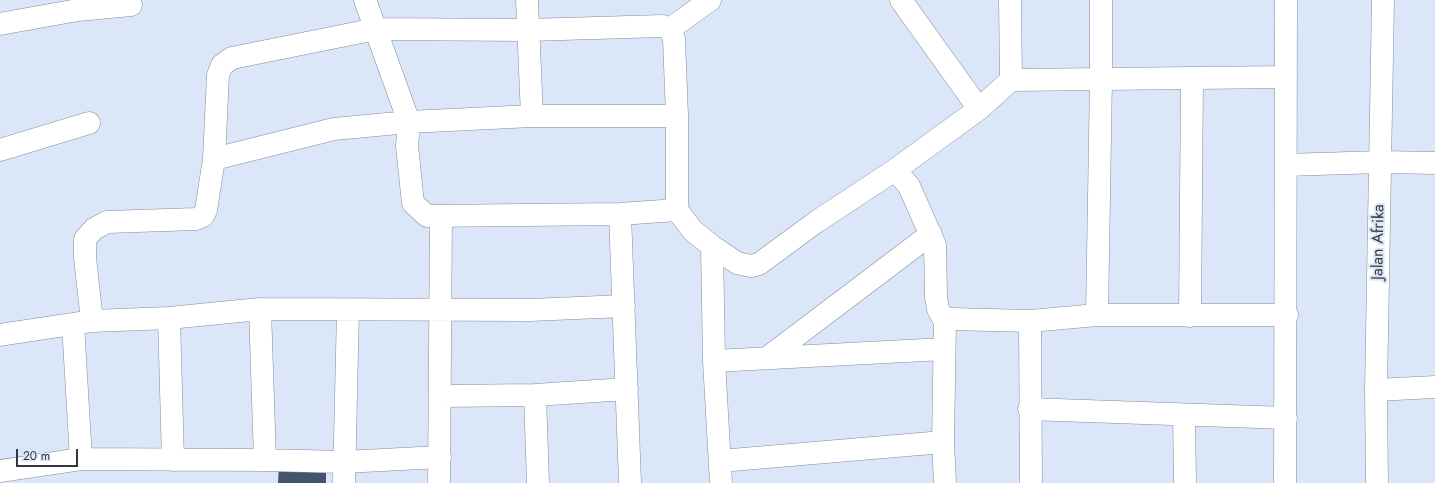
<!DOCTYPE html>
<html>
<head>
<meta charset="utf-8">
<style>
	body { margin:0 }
	#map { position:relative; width:1435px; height:483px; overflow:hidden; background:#dbe7f8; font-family:Jost,sans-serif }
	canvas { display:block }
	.scale { position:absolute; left:16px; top:449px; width:62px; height:18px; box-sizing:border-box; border:2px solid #33383f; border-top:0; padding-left:5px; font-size:12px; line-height:14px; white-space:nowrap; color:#33383f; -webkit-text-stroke:3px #dbe7f8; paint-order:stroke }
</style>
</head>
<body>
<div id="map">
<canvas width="1435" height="483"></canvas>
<div class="scale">20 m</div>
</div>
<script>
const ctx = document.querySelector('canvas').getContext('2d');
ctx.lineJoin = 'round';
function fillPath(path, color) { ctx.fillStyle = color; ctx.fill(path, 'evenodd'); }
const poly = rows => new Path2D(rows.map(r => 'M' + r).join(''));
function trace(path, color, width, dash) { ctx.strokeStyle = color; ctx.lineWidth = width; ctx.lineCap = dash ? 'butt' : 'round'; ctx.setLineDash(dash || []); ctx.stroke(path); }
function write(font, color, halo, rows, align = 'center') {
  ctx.font = font + ' Jost,sans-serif'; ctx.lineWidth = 4; ctx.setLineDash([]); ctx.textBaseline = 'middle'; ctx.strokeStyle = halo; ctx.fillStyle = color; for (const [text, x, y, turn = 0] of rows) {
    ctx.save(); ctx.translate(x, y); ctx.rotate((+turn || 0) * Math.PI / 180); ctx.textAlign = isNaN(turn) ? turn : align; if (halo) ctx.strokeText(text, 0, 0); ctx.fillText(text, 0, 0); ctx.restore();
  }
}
const building = poly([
	[279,464,326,464,326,483,278,483]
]);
const minor = poly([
	[365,0,409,122,407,146,413,203,427,216,620,214,677,210,693,231,712,246,737,263,751,266,759,264,816,222,895,170,979,109],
	[901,0,979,109,1011,80,1286,77],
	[1010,0,1011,80],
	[0,24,78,10,131,5],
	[670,29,674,39,677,116],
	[532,116,677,116,677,210],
	[0,150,89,123],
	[214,159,334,129,409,122,532,116,527,0],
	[1286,165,1381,162,1435,163],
	[895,170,909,186,935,245,936,297,938,309,945,322,943,442,945,483],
	[620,214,630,483],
	[712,246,714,361,721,483],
	[260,309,265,460],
	[1097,315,1101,79,1101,0],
	[1190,316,1192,78],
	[169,318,173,460],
	[92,321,85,258,85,239,94,229,107,222,196,219,203,216,206,210,214,159,218,75,222,65,232,58,376,29,528,30,663,26,670,29,710,0],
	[1030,321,1031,483],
	[945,322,951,319,1030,321,1097,315,1287,315],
	[73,324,81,459],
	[0,335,92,321,169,318,260,309,530,310,624,306],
	[767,358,931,234],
	[714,361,944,349],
	[1376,390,1435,387],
	[535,395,538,483],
	[440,396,535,395,627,389],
	[1029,409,1286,418],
	[1184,415,1185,483],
	[720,461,943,442],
	[0,471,81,459,265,460,344,462,440,457],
	[344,483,348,310],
	[439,483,441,216],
	[1285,483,1286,0],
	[1377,483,1376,390,1383,0]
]);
const streetNames = [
	["Jalan Afrika",1379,242,-89]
];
fillPath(building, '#44556b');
trace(minor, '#808c9c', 23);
trace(minor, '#fff', 22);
write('16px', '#33383f', '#dbe7f8', streetNames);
</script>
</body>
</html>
